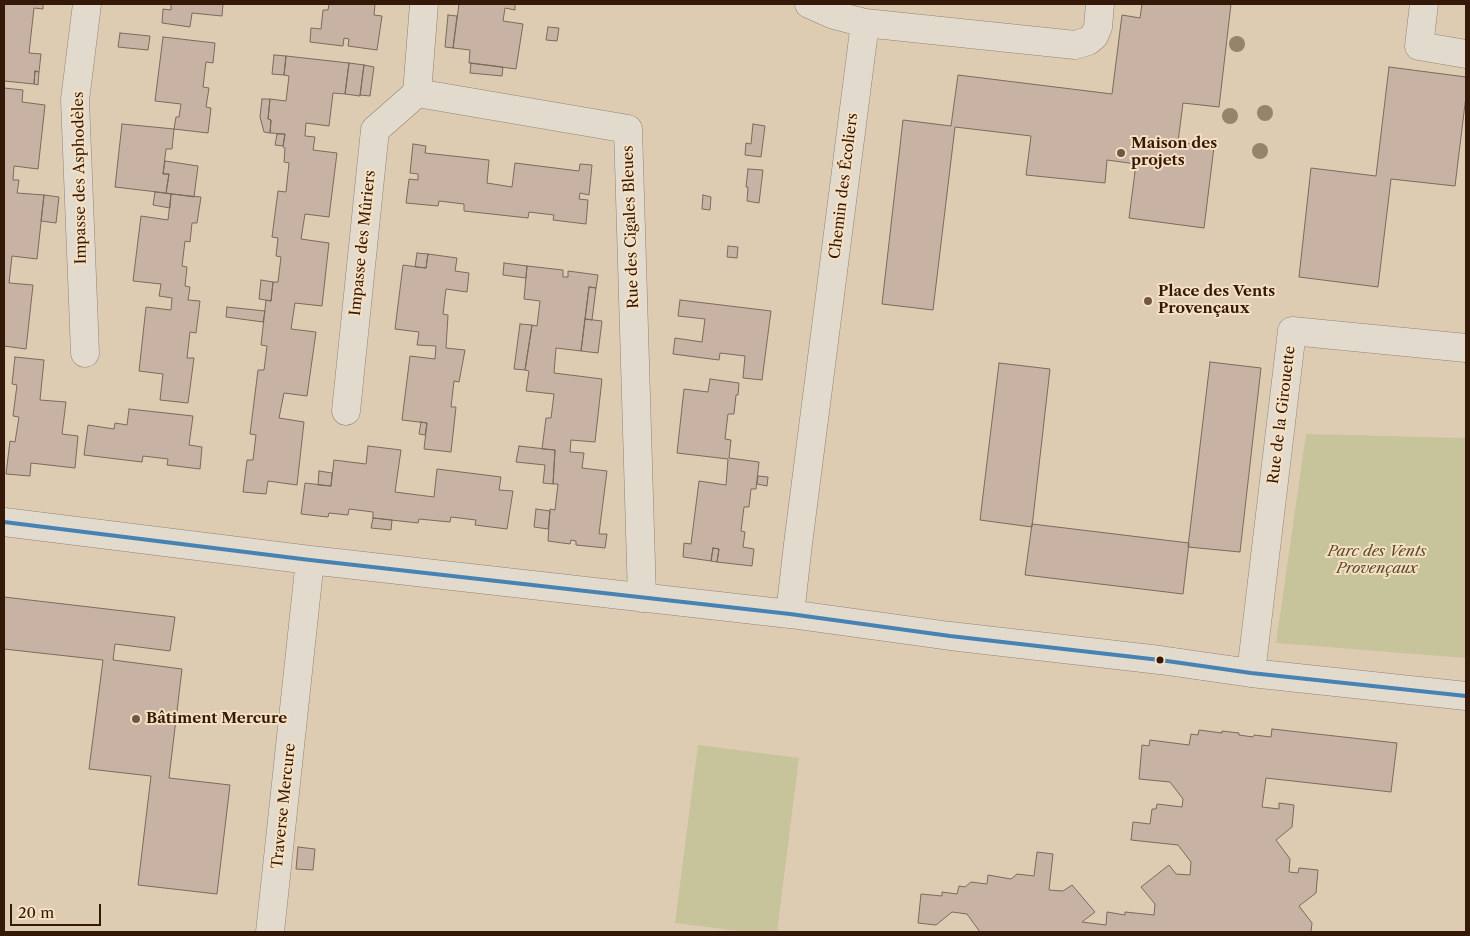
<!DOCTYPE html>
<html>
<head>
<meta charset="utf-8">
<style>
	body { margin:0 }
	#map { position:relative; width:1470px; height:936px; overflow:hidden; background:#deccb2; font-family:"Libre Caslon Text",serif }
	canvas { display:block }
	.frame { position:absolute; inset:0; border:5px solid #341808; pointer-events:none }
	.scale { position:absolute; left:10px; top:904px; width:91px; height:22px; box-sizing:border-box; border:2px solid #341808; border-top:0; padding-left:6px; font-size:15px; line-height:18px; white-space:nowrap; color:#341808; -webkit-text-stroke:4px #f5e0c2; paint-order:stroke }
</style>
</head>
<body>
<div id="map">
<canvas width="1470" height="936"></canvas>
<div class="frame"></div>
<div class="scale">20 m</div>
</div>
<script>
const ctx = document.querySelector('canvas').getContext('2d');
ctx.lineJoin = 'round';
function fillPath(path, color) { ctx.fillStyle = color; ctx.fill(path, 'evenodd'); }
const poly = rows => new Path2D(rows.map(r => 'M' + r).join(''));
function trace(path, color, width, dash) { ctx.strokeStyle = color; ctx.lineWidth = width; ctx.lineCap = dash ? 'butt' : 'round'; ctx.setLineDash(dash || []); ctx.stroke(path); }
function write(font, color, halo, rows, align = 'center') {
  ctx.font = font + ' "Libre Caslon Text",serif'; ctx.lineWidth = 4; ctx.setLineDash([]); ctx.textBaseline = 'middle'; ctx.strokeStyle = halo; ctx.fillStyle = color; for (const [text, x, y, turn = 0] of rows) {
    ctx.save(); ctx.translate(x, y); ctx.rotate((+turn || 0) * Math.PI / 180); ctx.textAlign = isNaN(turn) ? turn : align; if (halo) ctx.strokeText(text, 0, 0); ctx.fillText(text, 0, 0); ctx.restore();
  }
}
const green = poly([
	[1306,434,1466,438,1466,658,1276,643],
	[698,745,799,758,777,932,747,932,675,923]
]);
const building = poly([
	[4,4,43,4,43,9,34,8,29,53,41,54,39,72,35,71,34,84,4,81,4,4],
	[171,4,223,4,222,16,192,13,190,27,162,23,163,9,171,10,171,4],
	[329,4,375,4,374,15,382,16,377,50,348,46,349,39,344,38,343,46,310,42,311,28,321,29,323,10,328,10,329,4],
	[459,4,515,4,515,10,505,8,503,21,523,24,516,69,469,63,470,50,453,48,459,4],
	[1142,4,1231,4,1219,107,1183,103,1178,142,1214,147,1204,228,1129,218,1136,164,1107,160,1105,183,1026,175,1031,136,955,127,933,310,882,304,903,120,951,126,958,75,1112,94,1122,15,1140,18,1142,4],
	[448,15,457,16,453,48,445,47,448,15],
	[548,27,559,28,557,41,546,40,548,27],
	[120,33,150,36,148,50,118,47,120,33],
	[163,37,215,43,213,63,206,62,203,87,209,88,206,107,211,108,208,133,174,129,176,117,179,117,181,104,155,101,163,37],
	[274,55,286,56,284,75,272,74,274,55],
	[286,56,349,63,345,94,333,93,329,126,306,123,305,136,315,137,313,150,337,153,329,217,305,214,301,239,329,243,322,306,295,303,291,329,316,332,307,396,284,393,279,418,304,422,297,485,268,481,266,494,243,492,247,460,253,460,256,435,250,434,258,370,264,370,267,346,261,345,266,300,271,301,273,282,278,282,281,257,276,256,278,238,272,237,278,191,286,192,289,163,284,162,285,148,283,147,285,134,270,133,271,120,268,119,270,99,286,101,289,76,284,75,286,56],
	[349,63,364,65,360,96,345,94,349,63],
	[471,63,503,67,502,76,470,73,471,63],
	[364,65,374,67,370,96,360,95,364,65],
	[1389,67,1466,77,1466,96,1455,186,1391,179,1378,287,1299,277,1311,168,1376,176,1389,67],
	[35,71,39,72,38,85,34,84,35,71],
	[4,88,23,90,22,102,45,105,38,169,14,166,13,180,19,180,17,193,44,195,37,259,12,256,9,283,33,285,26,349,4,346,4,88],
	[262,99,270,99,268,119,271,120,270,133,264,132,260,117,262,99],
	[122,124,174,129,172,149,166,149,163,174,169,174,166,193,115,187,122,124],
	[753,124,765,126,761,157,745,155,746,143,751,144,753,124],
	[277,134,285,134,283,146,275,145,277,134],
	[413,144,426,146,425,153,489,160,487,183,512,187,515,163,579,171,580,164,592,165,589,195,580,193,579,199,588,200,586,224,553,220,554,215,529,212,528,218,464,211,464,204,439,201,438,206,406,203,409,179,418,180,418,174,410,173,413,144],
	[165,161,198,166,194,197,166,193,169,174,163,174,165,161],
	[748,169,763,170,759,203,747,201,748,187,746,187,748,169],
	[155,192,171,194,170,208,153,205,155,192],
	[171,194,201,197,197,223,192,223,190,242,185,241,182,266,187,267,185,286,190,287,188,300,200,301,196,333,190,332,187,358,194,358,188,403,160,400,163,374,139,371,146,307,171,310,172,298,159,296,161,284,133,281,141,216,168,220,171,194],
	[44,195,59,197,56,223,41,221,44,195],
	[703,195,711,197,710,210,702,209,703,195],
	[728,246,738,247,737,258,727,257,728,246],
	[417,253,428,254,426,268,415,267,417,253],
	[428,254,457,258,455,271,469,273,467,292,446,289,443,314,448,315,446,348,465,350,459,382,454,381,451,407,456,407,451,452,424,449,427,423,402,420,410,356,435,359,436,346,417,345,419,332,395,329,403,265,426,268,428,254],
	[504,263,527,266,526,278,503,275,504,263],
	[527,266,563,270,563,277,568,277,568,271,598,275,596,288,589,287,581,351,556,348,554,373,602,379,595,442,571,440,570,452,584,453,582,468,607,471,599,534,607,534,605,548,576,545,576,541,571,540,570,544,548,541,550,509,555,510,558,484,553,484,555,450,542,449,546,418,551,418,554,394,526,391,529,371,525,370,532,325,537,326,540,301,524,299,527,266],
	[261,280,273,282,271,301,259,299,261,280],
	[589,287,596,288,592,320,585,319,589,287],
	[680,300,771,311,762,380,743,378,745,356,720,353,719,360,673,354,675,338,702,342,705,319,678,316,680,300],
	[227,307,265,311,263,322,226,317,227,307],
	[585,319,602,321,598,353,581,351,585,319],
	[520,324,532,325,525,370,514,369,520,324],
	[15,357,44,360,40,400,66,402,62,434,78,436,75,468,31,463,30,476,6,474,10,441,15,442,19,417,13,416,17,385,12,384,15,357],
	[1210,362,1261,368,1240,552,1188,547,1210,362],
	[999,363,1050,369,1032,527,980,520,999,363],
	[710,379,739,383,738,395,736,395,734,414,728,414,725,439,731,440,729,458,759,462,756,489,751,489,749,507,744,507,741,531,745,532,743,547,754,549,752,566,717,562,719,549,713,548,711,561,683,557,684,543,691,544,699,481,726,485,728,459,677,453,684,389,708,392,710,379],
	[129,409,193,416,189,445,202,447,200,469,167,465,168,459,143,456,142,462,84,455,88,425,114,429,115,423,127,425,129,409],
	[421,422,427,423,425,435,419,434,421,422],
	[368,446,401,450,395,492,434,497,437,469,501,477,499,490,513,491,507,529,475,525,476,520,451,517,450,522,419,519,418,523,373,518,373,512,349,509,348,515,329,513,328,517,301,514,305,483,331,486,334,460,366,464,368,446],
	[519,446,555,450,553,484,543,483,545,465,516,462,519,446],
	[319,471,332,473,331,486,318,485,319,471],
	[758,476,768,477,767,486,757,484,758,476],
	[536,509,550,511,548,529,534,527,536,509],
	[373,518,392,520,391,530,371,528,373,518],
	[1032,524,1189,543,1183,594,1025,575,1032,524],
	[713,548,719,549,717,562,711,561,713,548],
	[4,597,175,617,170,651,115,644,113,660,182,669,169,778,230,785,217,894,138,885,151,776,89,769,103,660,4,649,4,597],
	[1272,729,1397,743,1391,792,1266,778,1262,807,1279,809,1279,803,1294,805,1292,827,1276,840,1290,859,1289,872,1298,873,1299,868,1318,870,1316,893,1299,906,1312,923,1311,932,980,932,967,914,952,912,936,925,918,923,921,894,942,896,942,892,957,894,959,886,965,887,971,882,987,884,988,875,1011,879,1017,874,1034,876,1037,852,1053,854,1049,890,1063,891,1072,885,1095,912,1082,922,1106,925,1107,912,1125,915,1125,912,1154,915,1155,904,1141,887,1169,865,1176,874,1190,875,1191,862,1178,845,1131,840,1133,822,1150,824,1152,809,1156,809,1157,804,1182,807,1183,799,1170,782,1139,779,1142,745,1149,746,1150,740,1189,745,1191,734,1198,735,1199,730,1222,733,1222,731,1239,733,1239,735,1253,737,1254,735,1271,737,1272,729],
	[298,847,315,849,313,870,296,869,298,847]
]);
const minor = poly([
	[424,4,417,93,628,129,642,598],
	[809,4,834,15,865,23,1075,45,1088,41,1094,36,1098,27,1100,4],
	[1424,4,1419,46,1466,54],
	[85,353,75,100,87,4],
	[346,411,375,130,417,93],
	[4,522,310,560,790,614,950,636,1160,660,1251,673,1466,696],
	[790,614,798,544,865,23],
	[1251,673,1292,331,1466,348],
	[270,932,310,560]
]);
const bus1 = poly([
	[4,522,310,560,790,614,950,636,1160,660,1251,673,1466,696]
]);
const trees = [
	[1237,44],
	[1265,113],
	[1230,116],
	[1260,151]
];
const markers = [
	[1121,153,5,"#705744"],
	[1148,301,5,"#705744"],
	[1160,660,4.5,"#341808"],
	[136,719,5,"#705744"]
];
const poiNames = [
	["Maison des",1131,144],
	["projets",1131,161],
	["Place des Vents",1158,292],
	["Provençaux",1158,309],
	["Bâtiment Mercure",146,719]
];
const streetNames = [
	["Impasse des Asphodèles",80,178,-91],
	["Chemin des Écoliers",844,186,-83],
	["Rue des Cigales Bleues",631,227,-92],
	["Impasse des Mûriers",363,243,-84],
	["Rue de la Girouette",1282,415,-83],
	["Traverse Mercure",284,806,-84]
];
const parkNames = [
	["Parc des Vents",1377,552],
	["Provençaux",1377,569]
];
fillPath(green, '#c7c39b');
fillPath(building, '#c8b2a3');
trace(building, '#796b5c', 1);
trace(minor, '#918373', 29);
trace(minor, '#e3dace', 28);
trace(bus1, '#4682b4', 4);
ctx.fillStyle = '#958469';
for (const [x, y] of trees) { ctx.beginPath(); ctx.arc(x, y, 8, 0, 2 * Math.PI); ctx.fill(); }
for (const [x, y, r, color] of markers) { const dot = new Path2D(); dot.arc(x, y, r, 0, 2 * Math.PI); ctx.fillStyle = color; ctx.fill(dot); trace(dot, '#f5e0c2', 2); }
write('bold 15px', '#341808', '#f5e0c2', poiNames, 'left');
write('15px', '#341808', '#f5e0c2', streetNames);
write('italic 15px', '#5a492e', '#f5e0c2', parkNames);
</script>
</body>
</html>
